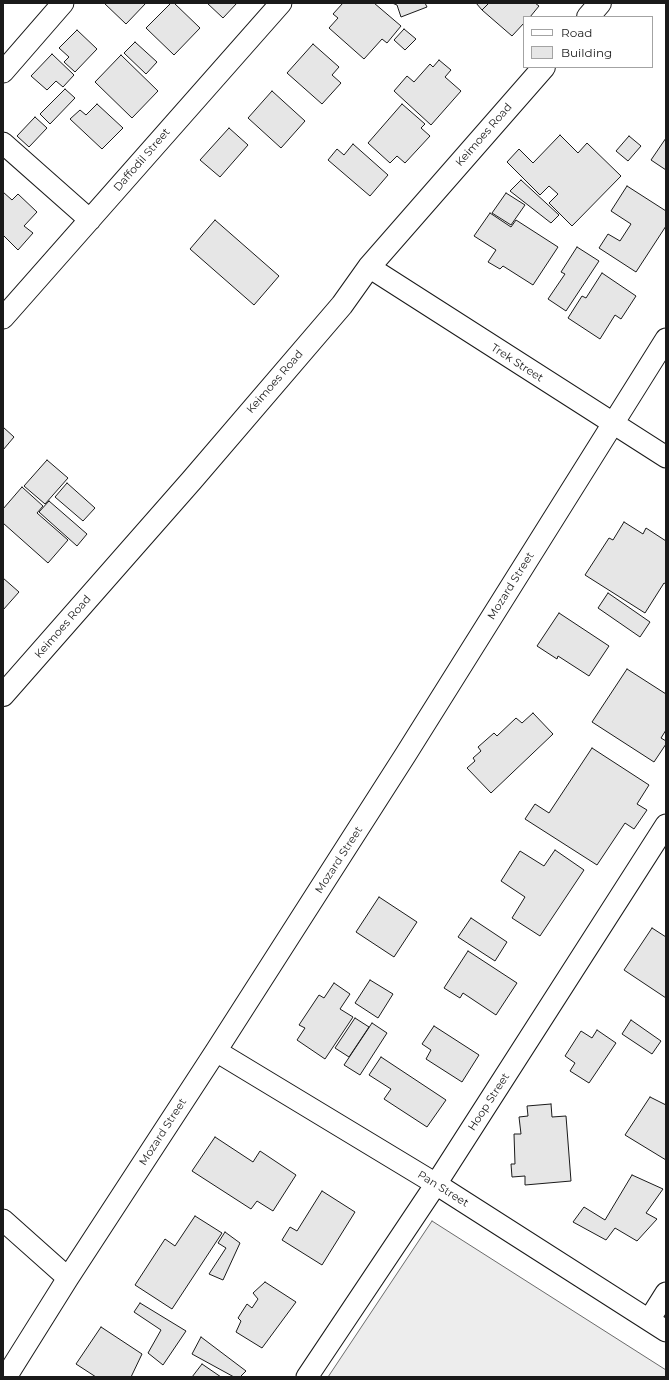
<!DOCTYPE html>
<html>
<head>
<meta charset="utf-8">
<style>
	body { margin:0 }
	#map { position:relative; width:669px; height:1380px; overflow:hidden; background:#fff; font-family:Montserrat,sans-serif }
	canvas { display:block }
	.frame { position:absolute; inset:0; border:4px solid #1a1a1a; pointer-events:none }
	.legend { position:absolute; left:523px; top:16px; width:130px; height:52px; box-sizing:border-box; background:#fff; border:1px solid #a3a3a3; margin:0; padding:5px 7px; list-style:none; font-size:12px; color:#1a1a1a }
	.legend li { display:flex; align-items:center; gap:8px; height:20px }
	.legend b { width:20px; border:1px solid #a3a3a3 }
</style>
</head>
<body>
<div id="map">
<canvas width="669" height="1380"></canvas>
<div class="frame"></div>
<ul class="legend">
<li><b style="height:5px;background:#fff"></b>Road</li>
<li><b style="height:11px;background:#e6e6e6"></b>Building</li>
</ul>
</div>
<script>
const ctx = document.querySelector('canvas').getContext('2d');
ctx.lineJoin = 'round';
function fillPath(path, color) { ctx.fillStyle = color; ctx.fill(path, 'evenodd'); }
const poly = rows => new Path2D(rows.map(r => 'M' + r).join(''));
function trace(path, color, width, dash) { ctx.strokeStyle = color; ctx.lineWidth = width; ctx.lineCap = dash ? 'butt' : 'round'; ctx.setLineDash(dash || []); ctx.stroke(path); }
function write(font, color, halo, rows, align = 'center') {
  ctx.font = font + ' Montserrat,sans-serif'; ctx.lineWidth = 3; ctx.setLineDash([]); ctx.textBaseline = 'middle'; ctx.strokeStyle = halo; ctx.fillStyle = color; for (const [text, x, y, turn = 0] of rows) {
    ctx.save(); ctx.translate(x, y); ctx.rotate((+turn || 0) * Math.PI / 180); ctx.textAlign = isNaN(turn) ? turn : align; if (halo) ctx.strokeText(text, 0, 0); ctx.fillText(text, 0, 0); ctx.restore();
  }
}
const built = poly([
	[432,1221,666,1370,666,1377,328,1377,432,1221]
]);
const building = poly([
	[104,3,146,3,126,24,104,3],
	[171,3,174,3,200,28,174,55,146,28,171,3],
	[207,3,237,3,223,18,207,3],
	[343,3,374,3,401,26,387,43,382,39,364,59,329,28,338,18,333,14,343,3],
	[392,3,425,3,427,7,401,17,397,5,392,3],
	[476,3,489,3,482,10,476,3],
	[489,3,535,3,539,6,530,17,524,17,524,23,512,36,482,10,489,3],
	[404,29,416,39,405,50,394,40,404,29],
	[77,30,97,49,75,72,64,62,69,57,59,48,77,30],
	[135,42,157,62,146,74,124,53,135,42],
	[313,44,339,67,332,75,341,83,322,104,287,73,313,44],
	[52,54,74,75,63,87,56,81,47,90,31,76,52,54],
	[121,55,158,91,132,118,95,82,121,55],
	[439,60,451,70,445,77,461,91,431,125,394,91,407,76,414,82,430,64,433,67,439,60],
	[65,89,75,98,50,124,40,114,65,89],
	[272,91,305,121,281,148,248,118,272,91],
	[97,104,123,128,102,149,70,119,80,110,86,115,97,104],
	[402,104,425,124,421,128,430,136,405,163,397,156,390,163,368,143,402,104],
	[35,117,47,128,29,147,17,136,35,117],
	[229,128,248,145,220,177,200,160,229,128],
	[560,135,578,153,587,143,621,176,572,226,549,203,558,194,549,186,540,195,507,162,519,149,533,163,560,135],
	[629,136,641,146,628,161,616,151,629,136],
	[666,138,666,170,651,160,666,138],
	[353,144,388,175,370,196,328,160,337,149,344,155,353,144],
	[521,180,559,215,551,223,510,191,521,180],
	[627,186,666,211,666,226,636,272,599,248,608,234,620,241,631,224,611,211,627,186],
	[3,192,12,200,18,194,37,212,24,226,33,233,18,250,3,235,3,192],
	[506,193,525,205,511,225,492,213,506,193],
	[490,213,511,227,516,220,558,247,533,285,503,266,500,269,488,262,496,250,474,236,490,213],
	[215,220,279,276,254,305,190,249,215,220],
	[577,247,599,261,566,311,548,299,565,274,561,272,577,247],
	[602,273,636,296,621,319,615,315,600,339,568,318,582,296,586,298,602,273],
	[3,427,14,437,3,450,3,427],
	[47,460,68,478,45,504,24,486,47,460],
	[67,483,95,508,83,521,55,497,67,483],
	[22,487,43,506,37,513,68,540,48,563,3,523,3,509,22,487],
	[49,501,87,534,77,546,39,512,49,501],
	[624,522,643,534,646,528,666,541,666,584,664,583,645,613,585,575,609,538,613,540,624,522],
	[3,578,19,592,3,610,3,578],
	[608,593,650,622,640,637,598,608,608,593],
	[559,613,609,646,589,676,558,656,557,659,537,646,559,613],
	[627,669,666,694,666,730,661,738,666,741,666,744,654,762,592,722,627,669],
	[533,713,553,734,491,793,467,768,475,761,473,758,481,751,478,747,494,733,497,736,516,718,522,723,533,713],
	[592,748,649,785,637,804,647,810,634,829,625,823,597,865,525,819,535,804,549,813,592,748],
	[555,850,584,870,540,936,512,918,525,897,501,881,520,851,544,866,555,850],
	[379,897,417,922,394,957,356,932,379,897],
	[471,918,507,942,495,961,458,937,471,918],
	[652,928,666,937,666,998,624,970,652,928],
	[468,951,517,983,496,1015,463,993,460,998,444,988,468,951],
	[370,980,393,994,378,1018,355,1003,370,980],
	[334,983,350,994,340,1009,353,1017,325,1059,297,1040,305,1028,299,1025,319,995,324,998,334,983],
	[355,1018,369,1027,349,1057,335,1048,355,1018],
	[631,1020,661,1041,652,1054,622,1034,631,1020],
	[372,1023,387,1033,360,1075,344,1065,372,1023],
	[434,1026,479,1055,462,1082,426,1059,431,1050,422,1044,434,1026],
	[597,1030,616,1043,589,1083,570,1071,575,1063,565,1056,581,1031,592,1038,597,1030],
	[381,1057,446,1100,427,1127,384,1099,391,1089,369,1075,381,1057],
	[650,1097,666,1105,666,1160,625,1135,650,1097],
	[551,1104,552,1117,566,1116,571,1181,525,1185,525,1176,512,1177,511,1164,515,1164,514,1134,521,1134,519,1117,528,1116,527,1106,551,1104],
	[215,1137,253,1162,260,1151,296,1175,273,1211,257,1201,251,1209,192,1171,215,1137],
	[632,1175,663,1189,646,1213,657,1219,637,1241,615,1228,606,1240,573,1222,584,1207,605,1220,632,1175],
	[322,1191,355,1212,322,1265,282,1240,290,1227,297,1231,322,1191],
	[195,1216,222,1233,172,1309,135,1285,165,1239,175,1246,195,1216],
	[225,1232,240,1243,223,1280,209,1274,226,1248,218,1243,225,1232],
	[265,1282,296,1302,262,1348,236,1332,241,1321,238,1318,247,1304,252,1308,258,1299,253,1293,265,1282],
	[140,1303,186,1331,163,1365,148,1353,161,1330,134,1312,140,1303],
	[101,1327,142,1354,131,1377,96,1377,76,1364,101,1327],
	[201,1337,246,1371,240,1377,234,1377,192,1354,201,1337],
	[202,1364,221,1377,192,1377,202,1364]
]);
const minor = poly([
	[3,72,63,3],
	[3,143,90,220],
	[369,267,666,457],
	[3,318,281,3],
	[216,1051,436,1184,666,1331],
	[3,1220,68,1278],
	[649,1320,666,1293],
	[6,1377,68,1278,216,1051,406,754,666,339],
	[307,1377,436,1184,666,825]
]);
const tertiary = poly([
	[588,17,600,3],
	[3,695,192,480,342,305,369,267,544,67]
]);
const streetNames = [
	["Keimoes Road",484,135,-49],
	["Daffodil Street",142,160,-49],
	["Trek Street",517,363,33],
	["Keimoes Road",275,382,-49],
	["Mozard Street",511,586,-58],
	["Keimoes Road",63,627,-49],
	["Mozard Street",339,860,-57],
	["Hoop Street",489,1102,-57],
	["Mozard Street",163,1132,-57],
	["Pan Street",443,1189,32]
];
fillPath(built, '#ededed');
trace(built, '#6a6a6a', 1);
fillPath(building, '#e6e6e6');
trace(building, '#1a1a1a', 1);
trace(minor, '#1a1a1a', 23);
trace(tertiary, '#1a1a1a', 24);
trace(minor, '#fff', 21);
trace(tertiary, '#fff', 22);
write('11px', '#1a1a1a', '#fff', streetNames);
</script>
</body>
</html>
